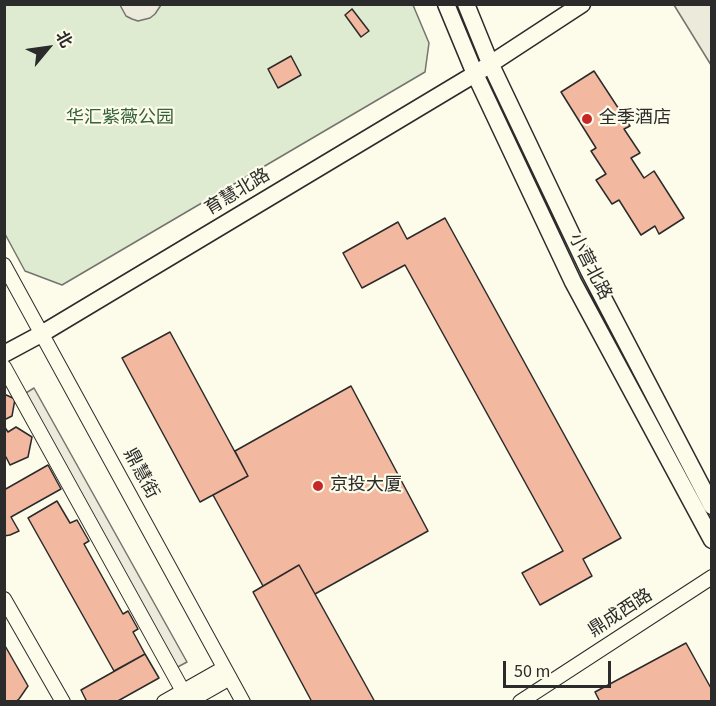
<!DOCTYPE html>
<html>
<head>
<meta charset="utf-8">
<style>
	body { margin:0 }
	#map { position:relative; width:716px; height:706px; overflow:hidden; background:#fdfbea; font-family:"Source Sans 3","Noto Sans SC",sans-serif }
	canvas { display:block }
	.frame { position:absolute; inset:0; border:6px solid #2b2b2b; pointer-events:none }
	.north { position:absolute; left:18px; top:18px; width:60px; height:60px; -webkit-text-stroke:4px #fdfbea; paint-order:stroke; rotate:61deg; font-size:16px; font-weight:700; line-height:24px; text-align:center; color:#2b2b2b }
	.north::after { content:''; display:block; margin:auto; width:21px; height:27px; background:#2b2b2b; clip-path:polygon(50% 0,100% 100%,50% 72%,0 100%) }
	.scale { position:absolute; left:503px; top:661px; width:108px; height:27px; box-sizing:border-box; border:3px solid #2b2b2b; border-top:0; padding-left:8px; font-size:18px; line-height:21px; white-space:nowrap; color:#2b2b2b; -webkit-text-stroke:4px #fdfbea; paint-order:stroke }
</style>
</head>
<body>
<div id="map">
<canvas width="716" height="706"></canvas>
<div class="frame"></div>
<div class="north">北</div>
<div class="scale">50 m</div>
</div>
<script>
const ctx = document.querySelector('canvas').getContext('2d');
ctx.lineJoin = 'round';
function fillPath(path, color) { ctx.fillStyle = color; ctx.fill(path, 'evenodd'); }
const poly = rows => new Path2D(rows.map(r => 'M' + r).join(''));
function trace(path, color, width, dash) { ctx.strokeStyle = color; ctx.lineWidth = width; ctx.lineCap = dash ? 'butt' : 'round'; ctx.setLineDash(dash || []); ctx.stroke(path); }
function write(font, color, halo, rows, align = 'center') {
  ctx.font = font + ' "Source Sans 3","Noto Sans SC",sans-serif'; ctx.lineWidth = 4.5; ctx.setLineDash([]); ctx.textBaseline = 'middle'; ctx.strokeStyle = halo; ctx.fillStyle = color; for (const [text, x, y, turn = 0] of rows) {
    ctx.save(); ctx.translate(x, y); ctx.rotate((+turn || 0) * Math.PI / 180); ctx.textAlign = isNaN(turn) ? turn : align; if (halo) ctx.strokeText(text, 0, 0); ctx.fillText(text, 0, 0); ctx.restore();
  }
}
const green = poly([
	[4,5,413,5,429,43,425,72,62,285,25,271,5,234,4,5]
]);
const parking = poly([
	[120,5,161,5,155,14,150,18,138,21,132,19,126,16,120,5],
	[674,5,711,5,711,65,674,5],
	[34,388,187,662,174,669,21,396,34,388]
]);
const building = poly([
	[352,9,369,31,361,37,345,15,352,9],
	[291,56,301,75,278,88,268,69,291,56],
	[594,71,630,126,624,129,640,153,631,158,644,178,654,171,684,218,659,234,655,226,641,235,619,200,612,204,596,180,606,174,591,151,596,148,561,92,594,71],
	[445,218,621,538,583,559,592,576,540,605,522,573,563,551,405,265,362,288,343,253,398,222,407,239,445,218],
	[170,332,248,476,200,502,122,358,170,332],
	[351,386,428,531,315,594,299,565,263,586,213,495,248,476,235,451,351,386],
	[4,394,15,399,12,416,4,420,4,394],
	[4,426,8,432,16,427,32,437,28,457,10,465,6,457,4,458,4,426],
	[48,465,61,489,11,517,19,531,10,535,4,536,4,490,48,465],
	[57,501,70,523,77,520,89,541,84,544,123,614,128,611,138,629,133,632,145,654,114,671,28,518,57,501],
	[299,565,315,594,375,702,312,702,253,592,299,565],
	[686,643,712,690,712,702,600,702,595,692,686,643],
	[4,644,28,686,19,699,15,702,4,702,4,644],
	[145,654,159,678,116,702,87,702,81,690,145,654]
]);
const minor = poly([
	[4,265,243,702],
	[4,367,189,702],
	[4,599,63,702],
	[164,702,224,668],
	[188,702,230,678],
	[520,702,712,577]
]);
const tertiary = poly([
	[446,4,475,74,573,282,712,540],
	[466,4,490,63,589,271,712,506],
	[4,354,43,333,475,74,582,4]
]);
const markers = [
	[587,119,6,"#c62828"],
	[318,486,6,"#c62828"]
];
const parkNames = [
	["华汇紫薇公园",120,119]
];
const poiNames = [
	["全季酒店",599,119],
	["京投大厦",330,486]
];
const streetNames = [
	["育慧北路",238,193,-31],
	["小营北路",589,267,63],
	["鼎慧街",140,474,62],
	["鼎成西路",621,614,-33]
];
fillPath(green, '#deebd1');
trace(green, '#74746e', 1.5);
fillPath(parking, '#eceadb');
trace(parking, '#74746e', 1.5);
fillPath(building, '#f2b8a0');
trace(building, '#2b2b2b', 1.5);
trace(minor, '#2b2b2b', 16);
trace(tertiary, '#2b2b2b', 19);
trace(minor, '#fdfbea', 14);
trace(tertiary, '#fdfbea', 16);
for (const [x, y, r, color] of markers) { const dot = new Path2D(); dot.arc(x, y, r, 0, 2 * Math.PI); ctx.fillStyle = color; ctx.fill(dot); trace(dot, '#fdfbea', 2); }
write('18px', '#34623c', '#fdfbea', parkNames);
write('18px', '#2b2b2b', '#fdfbea', poiNames, 'left');
write('18px', '#2b2b2b', '#fdfbea', streetNames);
</script>
</body>
</html>
